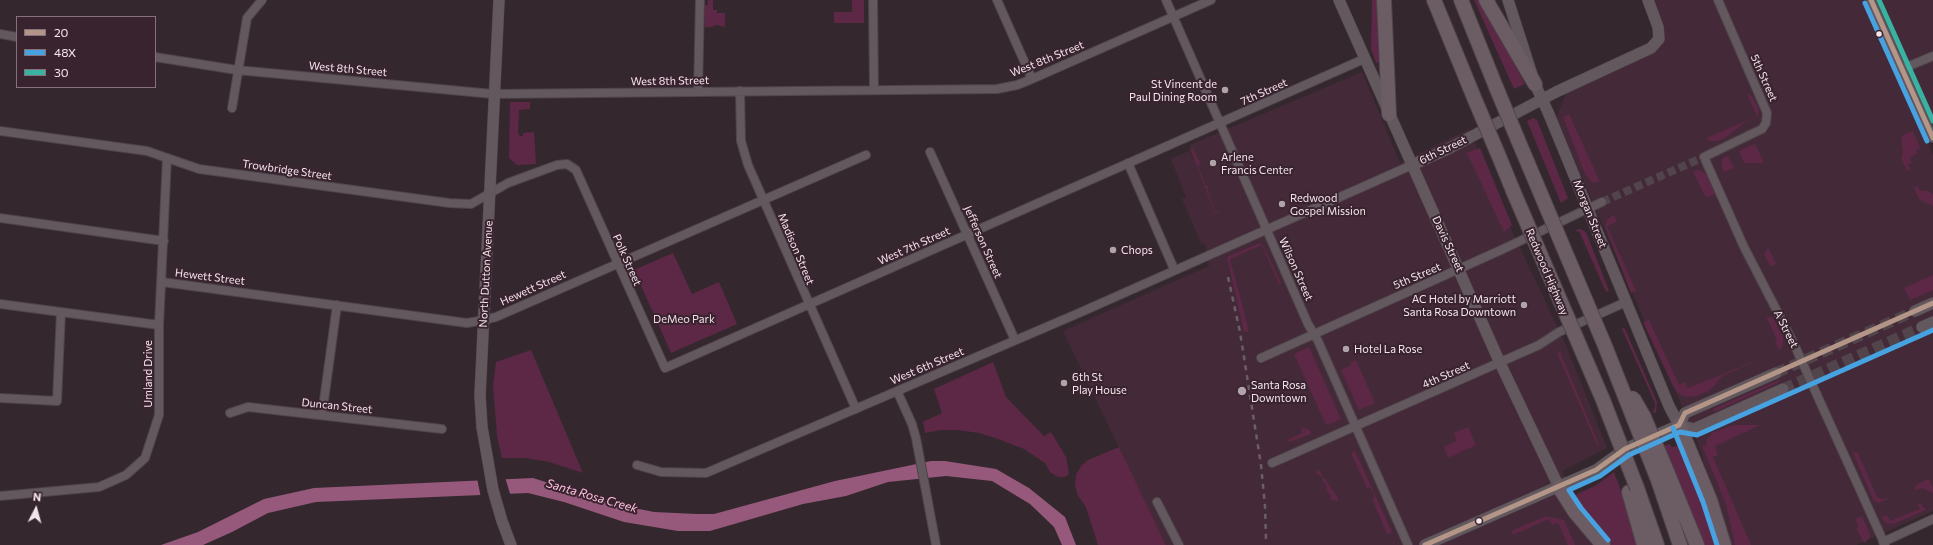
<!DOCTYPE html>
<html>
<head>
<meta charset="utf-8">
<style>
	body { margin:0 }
	#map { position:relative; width:1933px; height:545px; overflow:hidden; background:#34282e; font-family:Commissioner,sans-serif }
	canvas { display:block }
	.legend { position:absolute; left:16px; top:16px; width:140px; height:72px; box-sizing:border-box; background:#39232f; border:1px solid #84717b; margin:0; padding:5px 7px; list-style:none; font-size:12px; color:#f4e5ec }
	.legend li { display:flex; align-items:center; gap:8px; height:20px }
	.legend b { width:20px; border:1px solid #84717b }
	.north { position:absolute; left:16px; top:489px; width:40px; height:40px; -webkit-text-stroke:3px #39232f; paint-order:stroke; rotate:6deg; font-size:11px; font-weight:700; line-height:16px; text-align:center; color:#f4e5ec }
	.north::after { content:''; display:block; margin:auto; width:14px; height:18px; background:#f4e5ec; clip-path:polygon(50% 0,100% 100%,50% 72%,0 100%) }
</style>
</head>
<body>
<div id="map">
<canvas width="1933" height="545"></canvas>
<ul class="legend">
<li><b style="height:5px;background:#b49688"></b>20</li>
<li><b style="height:5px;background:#46a2e0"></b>48X</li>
<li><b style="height:5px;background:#3ab2a1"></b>30</li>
</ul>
<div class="north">N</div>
</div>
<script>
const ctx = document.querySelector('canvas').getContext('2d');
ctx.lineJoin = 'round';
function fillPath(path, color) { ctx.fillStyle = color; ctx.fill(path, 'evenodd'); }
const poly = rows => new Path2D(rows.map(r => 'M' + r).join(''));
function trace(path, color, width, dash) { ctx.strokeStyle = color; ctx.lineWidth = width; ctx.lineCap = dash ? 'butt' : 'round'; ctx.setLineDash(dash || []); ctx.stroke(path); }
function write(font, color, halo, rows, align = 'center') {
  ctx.font = font + ' Commissioner,sans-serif'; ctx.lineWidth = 4; ctx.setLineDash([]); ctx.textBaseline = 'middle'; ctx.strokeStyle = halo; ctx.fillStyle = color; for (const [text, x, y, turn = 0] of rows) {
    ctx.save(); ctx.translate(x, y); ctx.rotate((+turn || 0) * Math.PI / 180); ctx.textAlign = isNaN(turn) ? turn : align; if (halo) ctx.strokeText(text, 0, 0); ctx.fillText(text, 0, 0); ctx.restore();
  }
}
const built = poly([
	[1652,0,1863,0,1933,155,1933,511,1856,545,1727,545,1699,445,1556,118,1566,93,1652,51,1660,25],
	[1882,0,1933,0,1933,124,1921,100],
	[1362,72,1400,163,1469,129,1513,233,1565,343,1607,448,1562,471,1597,545,1166,545,1063,331,1209,266,1205,243,1202,244,1201,243,1182,199,1186,197,1171,159,1189,151,1191,158,1190,145]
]);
const green = poly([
	[708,0,713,0,713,10,717,10,717,13,725,13,725,27,716,25,712,27,705,27,705,5,708,5],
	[852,0,864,0,864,23,834,23,834,12,852,12],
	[1372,0,1377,0,1379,62,1376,63,1371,49],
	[1474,0,1482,0,1525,84,1514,89],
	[1747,94,1752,96,1759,110,1758,116,1745,122,1725,138,1717,141,1709,141,1707,138,1757,116],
	[510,102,530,102,530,109,519,110,518,133,520,136,523,136,523,133,534,132,536,164,517,165,509,158],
	[1569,114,1600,182,1593,183,1585,174,1563,117],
	[1533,118,1537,120,1568,198,1561,203,1527,121],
	[1913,131,1920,148,1916,150,1917,153,1910,158,1912,163,1908,164,1910,169,1907,171,1901,158,1903,152,1901,139,1903,135],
	[1755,144,1764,163,1744,163,1739,151],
	[1192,147,1200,163,1198,166,1203,179,1206,186,1209,186,1207,189,1215,212,1220,211,1215,214,1191,150],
	[1480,148,1512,225,1504,232,1467,153,1455,157],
	[1728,156,1734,168,1724,172,1721,165,1723,158],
	[1700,170,1706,174,1715,194,1706,198,1693,171],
	[1917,186,1920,191,1926,190,1928,192,1930,191,1931,194,1933,193,1933,206,1920,200,1914,188],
	[1614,215,1617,222,1607,226,1636,291,1631,293,1605,226,1608,219],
	[1580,229,1586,232,1609,291,1606,292,1579,231,1577,232,1576,230],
	[1260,243,1263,245,1281,283,1279,284,1262,245,1230,259,1249,331,1244,332,1227,257],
	[1768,248,1776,264,1770,266,1764,254],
	[673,253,692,294,719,282,737,324,671,353,635,272,636,269],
	[1933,275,1933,290,1910,300,1904,288],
	[1766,316,1773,318,1783,337,1783,345,1779,350,1775,341,1777,340],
	[1649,320,1679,385,1685,382,1688,388,1768,356,1722,376,1714,386,1708,391,1696,396,1686,397,1678,393,1673,386,1643,322],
	[1621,327,1625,329,1657,402,1656,413,1652,412,1655,408,1655,403],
	[1309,347,1341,419,1326,425,1294,354],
	[531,350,583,473,549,462,526,458,502,458,497,436,493,385,496,362],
	[1560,352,1599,445,1598,447,1557,353],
	[1356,360,1375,403,1359,410,1341,370,1351,365,1350,363],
	[993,362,1006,397,1044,436,1051,432,1066,457,1069,474,1065,477,1058,477,1050,472,1045,463,1024,449,998,439,979,433,957,430,941,430,925,433,923,422,942,413,934,389],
	[1779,380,1780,382,1714,412,1713,409],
	[1793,410,1715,446,1718,455,1713,457,1751,545,1735,545,1726,504,1702,446,1706,446,1707,439,1712,433,1733,425,1760,425],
	[1301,427,1310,430,1311,434,1289,442,1287,440,1302,433],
	[1468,427,1476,445,1448,458,1444,447,1457,441,1454,433],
	[1669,444,1672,447,1678,446,1722,545,1704,545,1664,446],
	[1119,447,1166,545,1098,545,1086,507,1078,496,1075,485,1076,475,1081,466,1088,460],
	[1355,451,1392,532,1387,534,1372,499,1375,497,1370,487,1367,488,1351,453],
	[1852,451,1858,453,1877,497,1883,499,1892,497,1879,503,1874,501],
	[1318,469,1338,498,1338,501,1330,499,1331,495,1326,490,1327,486,1324,485,1325,482,1322,481,1323,477,1316,473],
	[1614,472,1624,499,1638,545,1611,545,1575,499,1577,494,1595,486],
	[1929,479,1933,488,1933,493,1923,488,1914,490,1916,485],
	[1920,503,1926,510,1893,524,1886,523,1881,517,1887,515,1890,521,1920,509,1918,504],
	[1546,516,1564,520,1575,545,1568,545,1558,523,1552,525,1549,519,1513,535,1511,531],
	[1862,516,1870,535,1869,539,1864,543,1856,528,1859,527,1855,519]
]);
const water = poly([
	[931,461,945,461,996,469,1029,488,1065,517,1076,545,1062,545,1054,527,1030,504,992,481,946,476,888,482,846,496,803,504,710,531,678,531,624,522,564,502,528,493,316,502,268,513,232,532,203,545,161,545,198,532,264,499,314,488,533,478,615,504,654,512,697,514,714,514,835,481]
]);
const pier = poly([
	[505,477,511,497,481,498,477,478]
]);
const streetTunnel = poly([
	[1602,202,1704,157]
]);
const secondaryTunnel = poly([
	[1776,373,1915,311],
	[1783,389,1922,327]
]);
const street = poly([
	[873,0,874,90],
	[997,0,1032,79],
	[1166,0,1308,324,1318,341,1408,545],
	[1718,0,1767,113,1766,123,1762,129,1704,157,1744,247,1794,344],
	[1871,0,1933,138],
	[0,34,17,37],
	[155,57,237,70,493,94,997,89,1017,85,1032,79,1211,0],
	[1902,69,1933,56],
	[740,91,741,141,748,165,856,409],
	[698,92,700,0],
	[232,108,247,18,262,0],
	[0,131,147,151,199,169,449,203,471,204,508,183,557,165,567,164,576,170,665,368,1364,59],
	[930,152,1015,340],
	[1128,163,1174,269],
	[0,218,164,241],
	[162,282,467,323,484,320,496,317,866,155],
	[0,304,159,325],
	[1261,358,1501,250,1602,202],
	[897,391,912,424,916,438,936,545],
	[1817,395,1885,545],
	[0,398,57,401,61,312],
	[230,413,248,407,442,429],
	[322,415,337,305],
	[1272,463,1539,345,1559,332,1626,302],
	[637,465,661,472,706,473,1079,313,1412,165],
	[0,496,99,487,126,475,145,458,159,415,159,325,167,158],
	[1157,502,1179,545],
	[1883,542,1933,519]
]);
const secondary = poly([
	[499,0,480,396,482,427,493,490,502,521,511,545],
	[1339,0,1500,363,1559,487],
	[1508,0,1535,84,1548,112,1669,406,1679,425],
	[1412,165,1448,149,1556,92,1651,48,1659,39,1658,27,1648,0],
	[1915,311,1933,303],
	[1922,327,1933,322],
	[1679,425,1685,413,1776,373],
	[1425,545,1596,470,1625,449,1668,430,1679,425,1694,429,1783,389]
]);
const highway = poly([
	[1384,0,1389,114],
	[1434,0,1475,100],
	[1461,0,1496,87],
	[1486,0,1535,84],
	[1518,140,1537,185],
	[1498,154,1514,193],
	[1679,425,1710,500,1724,545],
	[1668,474,1697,545],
	[1658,480,1680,545],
	[1559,487,1575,512,1603,545],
	[1637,488,1657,545],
	[1629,492,1644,545]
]);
const rail = poly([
	[1228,277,1240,332,1261,465,1265,506,1266,540]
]);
const streetBridge = poly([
	[1794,344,1817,395]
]);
const highwayBridge = poly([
	[1496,87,1518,140],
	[1475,100,1498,154],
	[1537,185,1605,346,1658,480],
	[1514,193,1603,400,1637,488],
	[1633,398,1644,417,1668,474]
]);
const bus1 = poly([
	[1871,0,1933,138],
	[1425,545,1596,470,1625,449,1679,425,1685,413,1933,303]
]);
const bus2 = poly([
	[1865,3,1927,141],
	[1673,428,1703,502,1717,545],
	[1608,540,1581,508,1569,490,1600,476,1629,455,1680,432,1697,435,1933,330]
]);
const bus3 = poly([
	[1879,0,1933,121]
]);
const markers = [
	[1879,34,3.5,"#f4e5ec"],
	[1225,90,4,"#b1a3aa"],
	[1213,163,4,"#b1a3aa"],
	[1282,204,4,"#b1a3aa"],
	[1113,250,4,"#b1a3aa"],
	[1524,305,4,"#b1a3aa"],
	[1346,349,4,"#b1a3aa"],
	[1064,383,4,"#b1a3aa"],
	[1242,391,5,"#b1a3aa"],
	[1479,521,3.5,"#f4e5ec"]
];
const streetNames = [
	["West 8th Street",1047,59,-22],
	["West 8th Street",348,69,5],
	["5th Street",1764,78,66],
	["West 8th Street",670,81,-1],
	["7th Street",1264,92,-24],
	["6th Street",1443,150,-26],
	["Trowbridge Street",287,170,8],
	["Morgan Street",1590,214,68],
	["Jefferson Street",983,242,66],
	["Davis Street",1448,244,65],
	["West 7th Street",914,246,-24],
	["Madison Street",796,249,67],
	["Polk Street",627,260,66],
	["Wilson Street",1296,269,66],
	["Redwood Highway",1547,272,67],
	["North Dutton Avenue",486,274,-87],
	["5th Street",1417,276,-23],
	["Hewett Street",210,277,7],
	["Hewett Street",533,288,-24],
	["A Street",1786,329,63],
	["West 6th Street",927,366,-23],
	["Umland Drive",148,374,-90],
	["4th Street",1446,375,-24],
	["Duncan Street",337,406,6]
];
const poiNames = [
	["St Vincent de",1217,84,"right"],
	["Paul Dining Room",1217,97,"right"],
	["Arlene",1221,157],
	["Francis Center",1221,170],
	["Redwood",1290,198],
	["Gospel Mission",1290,211],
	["Chops",1121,250],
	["AC Hotel by Marriott",1516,299,"right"],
	["Santa Rosa Downtown",1516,312,"right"],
	["Hotel La Rose",1354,349],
	["6th St",1072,377],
	["Play House",1072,390],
	["Santa Rosa",1251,385],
	["Downtown",1251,398]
];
const parkNames = [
	["DeMeo Park",684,319]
];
const waterNames = [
	["Santa Rosa Creek",592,496,16]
];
fillPath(built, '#442a38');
fillPath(green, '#5c2846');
fillPath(water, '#96597b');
fillPath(pier, '#34282e');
trace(streetTunnel, '#51444a', 8, [8, 4]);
trace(secondaryTunnel, '#51444a', 11, [11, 5.5]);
trace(street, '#4e444a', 10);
trace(secondary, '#4e444a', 12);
trace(highway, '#4e444a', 16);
trace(street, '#62585e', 8);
trace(secondary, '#62585e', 11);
trace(highway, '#6c5d65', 14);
trace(rail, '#695f64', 2.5, [5, 5]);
trace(streetBridge, '#4e444a', 10, []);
trace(highwayBridge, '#4e444a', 16, []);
trace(streetBridge, '#62585e', 8);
trace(highwayBridge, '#6c5d65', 14);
trace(bus1, '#b49688', 5);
trace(bus2, '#46a2e0', 5);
trace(bus3, '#3ab2a1', 5);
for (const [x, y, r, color] of markers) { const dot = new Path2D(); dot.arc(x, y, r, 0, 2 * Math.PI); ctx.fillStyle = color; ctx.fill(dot); trace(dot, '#39232f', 1.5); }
write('11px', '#f4e5ec', '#39232f', streetNames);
write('11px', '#f4e5ec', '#39232f', poiNames, 'left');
write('11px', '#f2dee8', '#39232f', parkNames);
write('italic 12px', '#fbc1df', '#39232f', waterNames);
</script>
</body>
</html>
